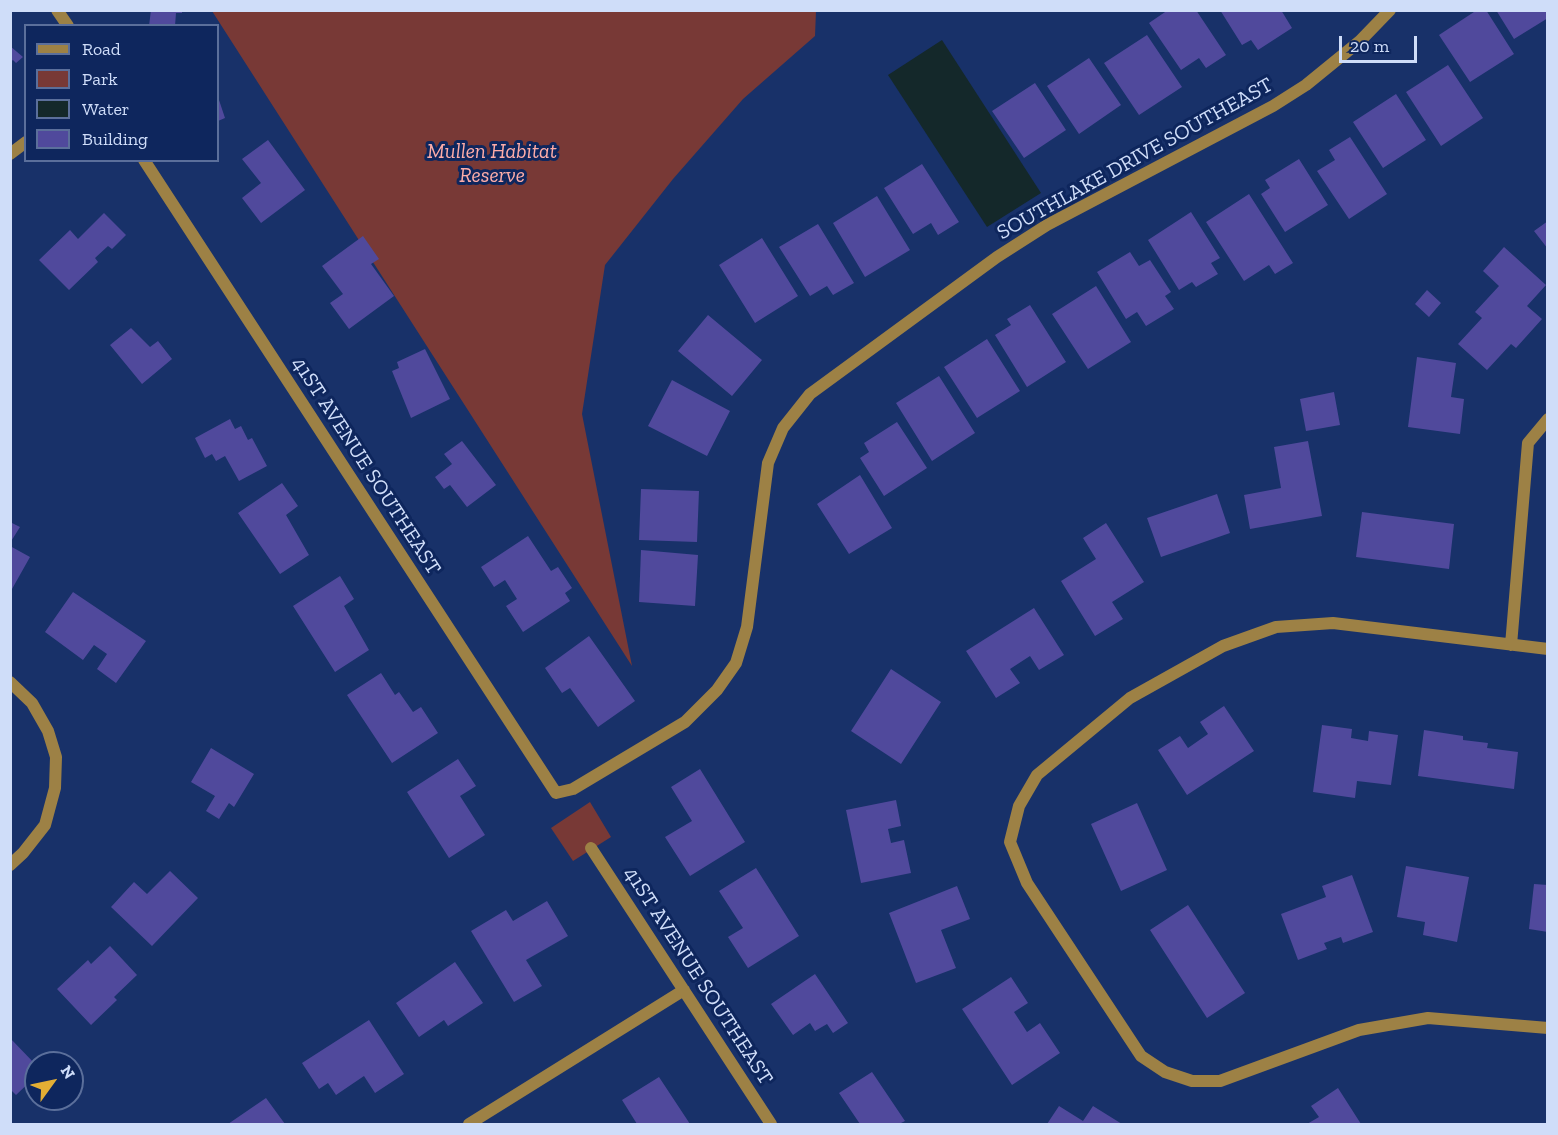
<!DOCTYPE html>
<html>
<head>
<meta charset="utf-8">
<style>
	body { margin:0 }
	#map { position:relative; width:1558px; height:1135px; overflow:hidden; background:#183169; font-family:"Zilla Slab",serif }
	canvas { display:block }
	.frame { position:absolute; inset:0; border:12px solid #cfddf9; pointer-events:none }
	.legend { position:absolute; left:24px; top:24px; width:195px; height:138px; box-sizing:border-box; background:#0e265d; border:2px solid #5b6f9b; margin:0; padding:8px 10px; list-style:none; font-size:18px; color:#cfddf9 }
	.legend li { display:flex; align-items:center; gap:12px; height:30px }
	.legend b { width:30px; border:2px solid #5b6f9b }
	.north { position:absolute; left:24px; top:1051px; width:60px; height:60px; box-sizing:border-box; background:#0e265d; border:2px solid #5b6f9b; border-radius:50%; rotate:57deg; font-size:16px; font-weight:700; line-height:24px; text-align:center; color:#cfddf9 }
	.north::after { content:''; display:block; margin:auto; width:21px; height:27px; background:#e3ae34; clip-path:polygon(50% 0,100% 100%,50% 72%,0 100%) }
	.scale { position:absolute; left:1339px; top:36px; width:78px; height:27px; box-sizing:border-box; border:3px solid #cfddf9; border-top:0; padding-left:8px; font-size:18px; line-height:21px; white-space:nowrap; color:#cfddf9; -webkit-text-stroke:4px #0e265d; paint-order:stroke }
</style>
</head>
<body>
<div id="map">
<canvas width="1558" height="1135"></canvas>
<div class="frame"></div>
<ul class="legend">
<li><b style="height:8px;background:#9d8145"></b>Road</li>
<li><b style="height:16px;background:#783936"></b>Park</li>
<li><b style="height:16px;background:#14282a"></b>Water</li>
<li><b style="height:16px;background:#50499c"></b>Building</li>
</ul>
<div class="north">N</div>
<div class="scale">20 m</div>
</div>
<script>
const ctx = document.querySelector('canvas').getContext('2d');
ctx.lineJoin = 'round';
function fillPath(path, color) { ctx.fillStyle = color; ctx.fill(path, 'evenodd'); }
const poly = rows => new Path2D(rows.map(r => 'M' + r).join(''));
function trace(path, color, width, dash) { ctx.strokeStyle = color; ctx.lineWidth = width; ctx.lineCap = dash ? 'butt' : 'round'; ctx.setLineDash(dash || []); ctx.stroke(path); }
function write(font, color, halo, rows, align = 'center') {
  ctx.font = font + ' "Zilla Slab",serif'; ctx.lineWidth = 6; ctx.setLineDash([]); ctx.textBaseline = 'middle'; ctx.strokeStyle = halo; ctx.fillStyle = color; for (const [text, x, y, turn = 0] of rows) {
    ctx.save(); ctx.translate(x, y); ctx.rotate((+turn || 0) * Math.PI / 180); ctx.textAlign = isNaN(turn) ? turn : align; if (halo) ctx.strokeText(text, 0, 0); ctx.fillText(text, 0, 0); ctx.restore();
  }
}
const green = poly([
	[212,11,816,11,815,36,743,99,673,179,605,265,582,414,632,666],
	[590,802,611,837,573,861,551,828]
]);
const water = poly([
	[942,40,1041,193,987,227,888,75]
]);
const building = poly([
	[151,10,182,10,182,13,176,13,175,26,149,26],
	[1168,10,1196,10,1226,55,1206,68,1199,58,1181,70,1149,23],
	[1220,10,1281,10,1292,28,1258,50,1251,40,1242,45],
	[1477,10,1486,10,1514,54,1470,82,1439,35],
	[1496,10,1548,10,1548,18,1514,39],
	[1147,35,1182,87,1139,115,1104,63],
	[10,46,23,57,16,63,13,60,10,62],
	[1089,58,1121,105,1079,134,1047,86],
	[1448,65,1483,118,1441,146,1406,92],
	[1035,83,1066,130,1024,158,992,111],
	[1396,94,1426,140,1383,168,1353,122],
	[218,97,225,118,218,121],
	[1350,137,1387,194,1349,219,1317,171,1335,160,1329,150],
	[268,140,305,190,261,223,242,198,261,183,242,159],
	[1299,159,1328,205,1285,232,1261,194,1270,188,1265,180],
	[922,164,959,222,938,235,931,223,913,234,884,188],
	[1249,194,1293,263,1275,274,1269,265,1244,281,1206,222],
	[877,196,910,250,865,277,833,223],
	[1191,212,1220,258,1211,263,1218,274,1196,287,1192,282,1179,290,1148,240],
	[104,213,126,235,112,249,108,246,95,258,98,262,69,290,39,260,70,230,78,239],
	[1548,221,1548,249,1534,231],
	[818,224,854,283,833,295,827,286,810,296,779,247],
	[363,236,379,259,371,264,394,296,349,329,330,303,343,294,322,266],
	[762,238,798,296,755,323,719,265],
	[1504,247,1546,285,1527,306,1542,319,1516,348,1511,344,1487,370,1458,344,1482,318,1475,312,1499,286,1483,271],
	[1130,252,1139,266,1150,260,1171,292,1165,296,1174,309,1146,326,1137,312,1126,319,1097,272],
	[1096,286,1131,342,1088,369,1052,314],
	[1427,290,1441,303,1429,317,1415,304],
	[1030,305,1066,362,1027,387,995,335,1011,325,1007,319],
	[708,315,762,360,732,396,678,351],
	[131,328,150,347,158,341,172,359,142,384,110,345],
	[987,339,1020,391,977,418,944,367],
	[425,349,450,399,411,418,392,371,399,368,397,362],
	[1417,357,1456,363,1451,397,1464,399,1460,434,1408,427],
	[939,376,975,433,932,461,896,403],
	[672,380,730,411,707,456,648,426],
	[1334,392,1340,425,1306,431,1300,399],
	[230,419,235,429,241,426,248,440,252,438,267,466,239,481,225,456,216,461,212,454,205,458,195,438],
	[897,422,927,468,884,496,860,458,869,452,864,443],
	[462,441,496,485,467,507,450,485,444,489,435,477,452,464,444,454],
	[1308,441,1322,516,1250,529,1244,495,1281,488,1274,447],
	[860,475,892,528,849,554,817,504],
	[282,483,298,506,286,515,309,555,280,574,238,513],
	[641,489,699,491,697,542,639,540],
	[1217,494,1230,533,1161,557,1147,518],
	[1362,512,1454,524,1449,569,1356,557],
	[10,522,20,527,10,543],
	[1106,523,1144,582,1112,602,1123,619,1095,636,1061,581,1096,559,1083,538],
	[528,536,551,571,558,567,572,588,565,593,570,601,523,632,506,606,517,599,505,580,494,587,481,567],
	[10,546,30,557,12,589,10,588],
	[641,550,698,555,695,606,639,602],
	[340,576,354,599,344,606,369,650,335,672,293,606],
	[73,592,146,641,116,683,97,669,107,654,94,645,83,660,45,632],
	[1034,608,1064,655,1039,670,1030,656,1010,669,1020,683,996,698,966,651],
	[589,636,635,701,598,727,570,688,562,693,545,668],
	[891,669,941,702,901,764,851,731],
	[381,673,395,695,399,692,413,712,421,707,438,733,392,763,347,695],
	[1224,706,1254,751,1187,795,1158,750,1180,736,1188,748,1208,734,1200,722],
	[1322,725,1352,729,1351,738,1368,741,1369,731,1398,735,1391,785,1357,781,1355,798,1313,792],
	[1424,730,1463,736,1463,740,1488,743,1487,748,1518,752,1514,789,1418,776],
	[211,748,254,774,234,807,229,803,219,819,206,811,215,796,191,782],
	[458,759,476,786,460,796,485,835,449,858,407,792],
	[700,769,745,842,690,876,665,837,692,821,671,787],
	[896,800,901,826,888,829,891,843,904,840,911,873,861,883,846,810],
	[1137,803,1167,870,1121,891,1091,824],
	[1406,866,1469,877,1457,942,1423,935,1425,922,1397,917],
	[756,868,799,936,748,968,728,937,743,928,719,891],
	[170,871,198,898,152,946,111,907,134,882,147,894],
	[1352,875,1373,932,1343,943,1341,937,1324,943,1327,949,1298,960,1281,914,1326,897,1322,886],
	[1534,884,1548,885,1548,932,1529,929],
	[957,886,970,919,941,930,956,968,916,983,889,913],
	[547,901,568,936,526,960,542,986,514,1002,471,931,506,910,513,921],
	[1188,905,1245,993,1207,1018,1150,930],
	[110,946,137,975,114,997,117,1000,91,1025,57,989,88,960,91,964],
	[455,962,483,1003,448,1026,444,1020,419,1037,396,1003],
	[815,974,848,1023,833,1033,827,1024,815,1031,810,1023,793,1035,771,1004],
	[1011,977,1028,1003,1014,1012,1027,1032,1040,1023,1060,1053,1012,1085,962,1009],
	[369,1020,404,1074,375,1093,364,1076,336,1095,328,1083,319,1089,302,1063],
	[10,1038,36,1065,36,1076,16,1095,10,1089],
	[872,1072,905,1121,899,1124,860,1124,839,1093],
	[659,1077,690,1124,637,1124,622,1100],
	[1338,1088,1361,1124,1307,1124,1319,1117,1311,1106],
	[266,1098,285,1124,228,1124],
	[1059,1106,1083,1121,1093,1106,1122,1124,1047,1124]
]);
const street = poly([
	[57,10,68,26],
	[10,154,26,142],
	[144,160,556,793,573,789,685,722,717,690,736,663,747,627,768,463,783,428,810,394,997,257,1047,225,1273,106,1306,85,1360,41,1390,10],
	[1511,645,1528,443,1548,419],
	[1548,649,1333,623,1276,627,1223,646,1130,698,1037,775,1019,806,1010,842,1027,883,1141,1056,1165,1072,1192,1081,1220,1081,1359,1030,1428,1018,1548,1028],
	[10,682,32,703,48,731,56,757,55,788,45,825,23,853,10,865],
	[591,848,771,1124],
	[469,1124,684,990]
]);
const parkNames = [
	["Mullen Habitat",492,152],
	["Reserve",492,176]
];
const streetNames = [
	["SOUTHLAKE DRIVE SOUTHEAST",1135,159,-29],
	["41ST AVENUE SOUTHEAST",366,466,57],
	["41ST AVENUE SOUTHEAST",698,976,57]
];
fillPath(green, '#783936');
fillPath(water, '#14282a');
fillPath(building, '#50499c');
trace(street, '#9d8145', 12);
write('italic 21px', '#feada8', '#0e265d', parkNames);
write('21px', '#cfddf9', '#0e265d', streetNames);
</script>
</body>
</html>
